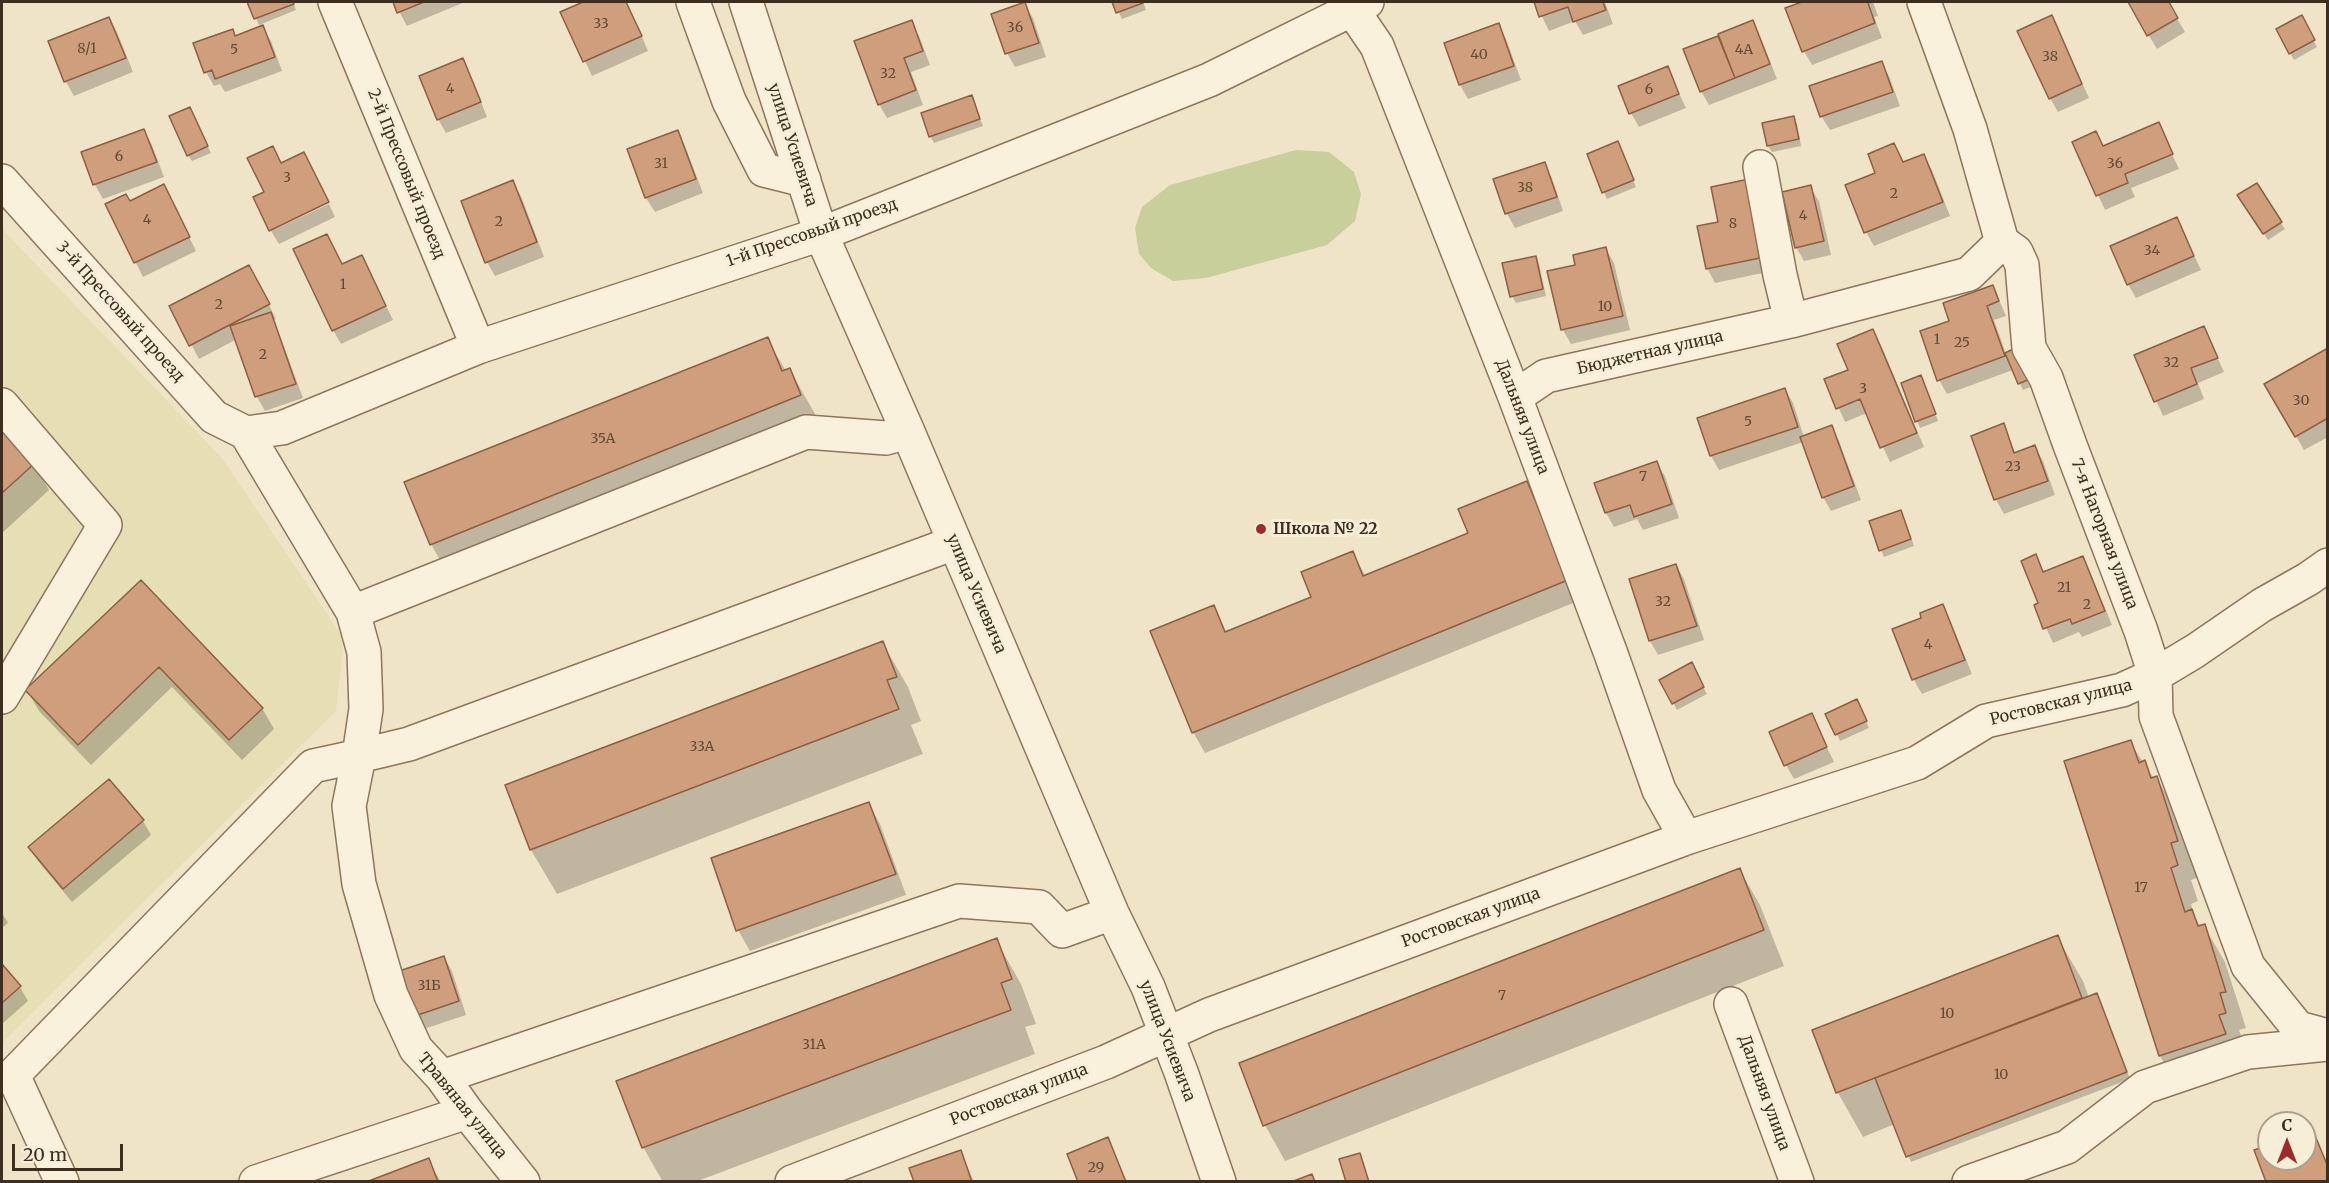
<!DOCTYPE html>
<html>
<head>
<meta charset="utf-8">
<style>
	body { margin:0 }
	#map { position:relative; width:2329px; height:1183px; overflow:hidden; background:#f0e4c8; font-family:Merriweather,serif }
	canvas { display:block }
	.frame { position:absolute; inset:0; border:3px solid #3d2e20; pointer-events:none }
	.north { position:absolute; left:2257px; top:1111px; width:60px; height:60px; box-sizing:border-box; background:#f7eed8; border:2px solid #ada18e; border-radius:50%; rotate:0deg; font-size:16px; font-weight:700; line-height:24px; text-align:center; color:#3d2e20 }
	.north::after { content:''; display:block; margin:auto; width:21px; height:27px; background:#9e2a2b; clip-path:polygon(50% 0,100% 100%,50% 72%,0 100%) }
	.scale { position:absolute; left:12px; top:1144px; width:111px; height:27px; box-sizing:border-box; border:3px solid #3d2e20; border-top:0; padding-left:8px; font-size:18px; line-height:21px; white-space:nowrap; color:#3d2e20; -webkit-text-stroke:4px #f7eed8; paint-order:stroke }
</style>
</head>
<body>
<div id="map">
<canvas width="2329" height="1183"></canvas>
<div class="frame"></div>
<div class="north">С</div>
<div class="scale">20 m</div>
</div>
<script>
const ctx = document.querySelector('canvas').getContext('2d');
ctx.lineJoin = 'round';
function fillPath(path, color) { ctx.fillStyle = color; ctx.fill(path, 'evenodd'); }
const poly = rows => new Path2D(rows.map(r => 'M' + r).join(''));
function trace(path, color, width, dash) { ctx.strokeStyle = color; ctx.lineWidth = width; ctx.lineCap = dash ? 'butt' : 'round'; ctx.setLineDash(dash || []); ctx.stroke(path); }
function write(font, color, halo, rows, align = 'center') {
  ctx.font = font + ' Merriweather,serif'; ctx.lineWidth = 6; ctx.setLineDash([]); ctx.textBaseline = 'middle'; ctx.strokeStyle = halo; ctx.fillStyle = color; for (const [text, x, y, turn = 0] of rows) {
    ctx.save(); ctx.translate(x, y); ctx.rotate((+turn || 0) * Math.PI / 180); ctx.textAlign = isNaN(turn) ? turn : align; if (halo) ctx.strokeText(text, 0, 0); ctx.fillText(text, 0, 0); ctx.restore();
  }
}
const farmland = poly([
	[2,229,222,458,344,639,336,711,2,1043]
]);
const green = poly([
	[1296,150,1329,152,1354,172,1361,194,1355,221,1327,245,1206,278,1173,281,1151,268,1139,254,1135,228,1142,207,1170,185]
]);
const shadow = poly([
	[249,2,293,2,296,10,259,25],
	[394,2,465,2,407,26],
	[587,2,627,2,648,51,592,76,562,12],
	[1114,2,1143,2,1146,10,1122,19],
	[1535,2,1605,2,1613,24,1583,35,1575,21,1549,31],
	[1806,2,1873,2,1878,16,1874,17,1882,38,1812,65,1804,51,1787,9],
	[2129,2,2167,2,2185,32,2157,49],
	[1024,4,1033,18,1046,57,1015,67,1007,53],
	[2301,17,2317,47,2294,60,2278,30],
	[109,18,117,32,133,72,74,96,66,82,50,42],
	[911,22,919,36,930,65,911,72,923,105,887,118,879,104],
	[1752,22,1760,36,1777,79,1709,105,1701,91,1685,50],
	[1498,25,1506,39,1521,80,1468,99,1460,85,1445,44],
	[262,27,271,41,282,71,225,92,220,84,214,86,206,72,195,44,236,37],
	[2059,31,2089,98,2058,112,2050,98],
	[462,60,470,74,487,117,446,133,438,119],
	[1881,62,1889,76,1900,106,1830,130,1821,116],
	[1667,68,1686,108,1639,127,1631,113],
	[971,97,983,126,934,143,930,136],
	[193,116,211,153,192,161,188,155],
	[1793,118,1797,124,1801,146,1772,152,1768,146,1764,124],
	[2158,124,2179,169,2131,188,2135,197,2105,210,2074,143,2096,133,2104,147],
	[144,131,152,145,164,177,103,199,95,185,83,153],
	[677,132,685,146,703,193,655,212,646,198,628,150],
	[1894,144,1904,163,1924,156,1932,170,1950,216,1874,246,1866,232,1847,186,1877,174],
	[1621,150,1636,187,1607,199,1604,192],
	[1544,164,1552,178,1563,211,1515,228,1507,214,1495,180],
	[512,182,521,196,544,257,495,276,487,262],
	[164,186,196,251,143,277,107,205,129,203],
	[1810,187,1819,201,1831,255,1804,261,1796,247],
	[1713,188,1772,271,1715,283,1707,268,1720,223],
	[2243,202,2281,223,2285,229,2268,240],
	[329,204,335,217,279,244,271,231],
	[2177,219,2201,270,2136,298,2128,284],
	[327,236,342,265,369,271,393,320,341,344,333,330],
	[1606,249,1614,263,1630,330,1571,344,1563,330,1549,272,1577,266],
	[1535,258,1539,264,1546,296,1516,303,1512,296],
	[257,281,276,319,274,320,303,398,265,411,257,397,237,339,199,359,171,306],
	[1993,286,2006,316,1994,320,2006,354,2016,349,2033,386,2023,390,2013,370,1947,394,1939,380,1951,321],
	[2204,328,2224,372,2198,383,2204,399,2163,416,2136,355],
	[1873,331,1881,345,1924,447,1890,462,1867,413,1845,422,1826,380,1850,370],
	[767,339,786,371,790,370,815,414,826,439,456,589,431,544],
	[2328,350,2328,437,2304,450,2266,385],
	[1921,377,1938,421,1920,428,1917,421],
	[1785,389,1793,403,1804,437,1831,427,1839,441,1861,500,1831,511,1823,497,1803,442,1719,470,1711,456,1699,419],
	[2003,425,2016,454,2035,447,2043,461,2055,495,2004,514,1996,500,1973,437],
	[2,428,34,463,49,490,2,533],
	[1656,463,1665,476,1679,518,1643,530,1637,519,1614,527,1606,513,1596,484],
	[1527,483,1539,504,1578,601,1205,753,1193,732,1213,606,1227,633,1313,598,1352,552,1366,577,1470,534],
	[1904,518,1914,546,1884,557,1881,550],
	[2035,556,2045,573,2082,558,2090,572,2112,625,2082,637,2079,632,2053,643,2036,606,2040,604],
	[1676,565,1684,579,1704,640,1658,655,1650,641],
	[141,582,262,708,274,729,242,760,172,687,91,765,39,711,27,690],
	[1942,606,1950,620,1972,674,1922,694,1914,680,1894,630,1923,618],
	[882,642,908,687,921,721,911,725,923,754,557,894,531,850],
	[1691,664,1707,694,1677,710,1661,680],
	[1860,707,1869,728,1840,741,1837,734],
	[1811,715,1834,762,1794,779,1786,765],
	[2130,742,2154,779,2157,778,2177,814,2198,877,2191,880,2198,901,2191,904,2194,916,2201,927,2204,926,2225,962,2246,1028,2239,1030,2246,1049,2239,1051,2246,1071,2181,1092,2160,1056],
	[109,781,143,821,151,835,72,902,38,861,30,847],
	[869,804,880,824,906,895,750,951,738,930],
	[1739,869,1760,905,1784,966,1285,1161,1265,1125],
	[2,913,8,923,2,928],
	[2057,937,2083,981,2089,998,2100,1001,2130,1079,1911,1162,1895,1124,1863,1137,1838,1093,1814,1031],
	[996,940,1021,984,1036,1024,1025,1027,1035,1054,695,1182,663,1182,643,1147],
	[444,957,452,971,466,1015,424,1029,416,1015],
	[2,966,20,987,28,1001,2,1024],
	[2312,1130,2328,1164,2328,1182,2268,1182,2269,1146,2269,1159,2305,1159,2305,1133],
	[1108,1139,1127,1182,1079,1182],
	[961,1152,974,1182,916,1182],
	[428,1160,441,1182,370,1182]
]);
const building = poly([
	[247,2,293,2,294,4,254,19,247,2],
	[393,2,424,2,397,13,393,2],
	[583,2,626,2,642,36,583,62,560,12,583,2],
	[1025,2,1039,43,1005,54,991,14,1025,2],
	[1112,2,1143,2,1143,3,1116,13,1112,2],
	[1534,2,1603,2,1606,10,1573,22,1568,7,1539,17,1534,2],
	[1802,2,1871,2,1868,3,1875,23,1802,52,1785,8,1802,2],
	[2128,2,2169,2,2178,18,2147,36,2128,2],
	[2052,15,2082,84,2049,99,2017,31,2052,15],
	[2302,15,2315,40,2289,54,2276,29,2302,15],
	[109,17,126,58,64,82,48,41,109,17],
	[912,20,923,51,904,58,916,90,878,105,854,41,912,20],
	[1753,20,1770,64,1735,78,1718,34,1753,20],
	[1499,23,1514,66,1459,85,1444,43,1499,23],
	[263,25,275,57,215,79,212,70,204,73,193,43,233,29,235,36,263,25],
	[1718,36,1735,78,1700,92,1683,49,1718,36],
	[463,58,481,102,437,120,419,76,463,58],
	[1882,61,1893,92,1820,117,1809,86,1882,61],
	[1668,66,1679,94,1629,114,1618,86,1668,66],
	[972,95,980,119,929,137,921,113,972,95],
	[190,107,208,146,187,156,169,116,190,107],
	[1794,116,1799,139,1767,146,1762,123,1794,116],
	[2159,122,2173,154,2125,174,2128,183,2096,196,2072,142,2096,131,2103,146,2159,122],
	[144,129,157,162,93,185,81,152,144,129],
	[678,130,696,179,645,198,627,149,678,130],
	[1618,141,1634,180,1602,193,1587,154,1618,141],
	[1894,143,1903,162,1924,154,1943,202,1864,233,1845,185,1875,173,1868,154,1894,143],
	[273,146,281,163,304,152,329,202,269,231,253,197,264,192,247,158,273,146],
	[1545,162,1557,197,1505,214,1493,179,1545,162],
	[1749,179,1765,257,1706,269,1697,226,1718,222,1711,187,1749,179],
	[513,180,537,242,485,263,461,201,513,180],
	[2257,183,2282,222,2263,234,2237,195,2257,183],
	[164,184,190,237,134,263,105,204,126,194,130,201,164,184],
	[1811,185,1824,241,1795,248,1782,192,1811,185],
	[2177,217,2194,256,2127,285,2110,246,2177,217],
	[327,234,342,264,362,255,386,306,332,331,293,249,327,234],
	[1606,247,1623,316,1561,330,1547,271,1575,265,1573,255,1606,247],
	[1536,256,1543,289,1510,297,1502,263,1536,256],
	[249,265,270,304,189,346,169,306,249,265],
	[1993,285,1999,301,1987,306,2005,356,1937,381,1920,331,1949,321,1943,303,1993,285],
	[271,312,296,384,255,397,230,326,271,312],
	[2204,326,2218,358,2191,368,2197,384,2154,402,2134,355,2204,326],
	[1873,329,1917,433,1880,448,1860,399,1836,409,1824,379,1848,370,1837,344,1873,329],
	[768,337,782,371,790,368,801,395,430,545,404,482,768,337],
	[2017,347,2030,379,2018,384,2005,353,2017,347],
	[2328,348,2328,418,2295,437,2264,384,2328,348],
	[1921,375,1936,414,1915,422,1901,383,1921,375],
	[1785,388,1798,427,1710,456,1697,418,1785,388],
	[2004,423,2014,453,2035,445,2048,481,1994,500,1971,436,2004,423],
	[1832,425,1854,486,1822,498,1800,437,1832,425],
	[2,426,35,463,2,493,2,426],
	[1657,461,1672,504,1634,517,1630,505,1605,513,1594,483,1657,461],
	[1527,481,1568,580,1192,733,1150,631,1214,605,1225,632,1311,597,1301,572,1353,551,1363,576,1468,533,1458,509,1527,481],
	[1901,510,1911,539,1879,551,1869,521,1901,510],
	[2036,554,2043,572,2083,556,2105,611,2072,624,2070,619,2043,629,2034,605,2038,603,2021,561,2036,554],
	[1676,564,1697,626,1649,641,1629,579,1676,564],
	[141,580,263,708,229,740,159,667,78,745,25,690,141,580],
	[1943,604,1965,660,1912,680,1892,629,1921,618,1920,613,1943,604],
	[883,641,897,677,887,680,899,709,530,850,505,785,883,641],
	[1692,662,1704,687,1672,704,1659,680,1692,662],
	[1857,699,1867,721,1835,735,1825,714,1857,699],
	[1812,713,1827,747,1784,766,1769,732,1812,713],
	[2131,740,2139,763,2145,760,2151,778,2157,776,2178,841,2171,843,2178,865,2171,868,2185,912,2192,909,2198,926,2205,924,2226,992,2220,993,2226,1013,2219,1015,2226,1034,2159,1056,2064,761,2131,740],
	[109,779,144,820,63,889,28,847,109,779],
	[869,802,896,874,736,931,711,858,869,802],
	[1740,868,1764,930,1263,1126,1239,1063,1740,868],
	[2058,935,2082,998,1836,1093,1812,1030,2058,935],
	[997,938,1012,979,1001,983,1011,1010,642,1148,616,1081,997,938],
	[444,956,459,1001,415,1016,399,971,444,956],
	[2,964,21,986,2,1003,2,964],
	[2097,993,2127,1072,1906,1157,1875,1078,2097,993],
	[2312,1128,2328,1167,2328,1182,2266,1182,2254,1150,2269,1145,2269,1159,2305,1159,2305,1131,2312,1128],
	[1108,1137,1126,1182,1078,1182,1067,1154,1108,1137],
	[961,1150,972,1182,914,1182,909,1168,961,1150],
	[1360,1153,1369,1182,1346,1182,1339,1159,1360,1153],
	[429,1158,438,1182,366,1182,429,1158],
	[1312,1174,1315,1182,1291,1182,1312,1174]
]);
const minor = poly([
	[335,2,478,347],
	[693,2,729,101,764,170,804,180],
	[746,2,821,234,908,432,1112,913,1148,987,1181,1072,1219,1182],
	[1347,2,1377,46,1515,397,1611,654,1659,790,1686,838],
	[1924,2,1970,129,2002,242,2016,252,2022,265,2029,348,2046,378,2070,445,2141,631,2155,675,2156,716,2248,966,2298,1028,2328,1036],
	[1760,167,1780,275,1791,321],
	[2,181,214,417,246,433],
	[1515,397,1546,376,1791,321,1969,274,2002,242],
	[2,405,105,525,2,697],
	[246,433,282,428,478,347,821,234,1209,80,1367,2],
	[246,433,353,612],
	[1731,1004,1797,1182],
	[442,1077,959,901,1039,907,1062,931,1112,913],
	[62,1182,13,1075,313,766,359,756,366,709,364,652,353,612,806,432,886,438,908,432],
	[256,1182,467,1112],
	[523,1182,467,1112,442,1077,416,1049,391,995,359,884,349,806,359,756,409,744,954,543],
	[792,1182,1106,1062,1209,1015,1686,838,1917,763,1986,721,2122,690,2155,675,2195,651,2262,605,2308,579,2328,565],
	[1969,1182,2067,1147,2145,1087,2248,1052,2328,1044]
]);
const markers = [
	[1261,529,6,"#9e2a2b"]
];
const numberNames = [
	["33",601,24],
	["36",1015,28],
	["8/1",87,49],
	["5",234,50],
	["4А",1744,50],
	["40",1479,55],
	["38",2050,57],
	["32",888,74],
	["4",450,89],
	["6",1649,90],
	["6",119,157],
	["31",661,164],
	["36",2115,164],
	["3",287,178],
	["38",1525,188],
	["2",1894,194],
	["4",1803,216],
	["4",147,220],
	["2",499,222],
	["8",1733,224],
	["34",2152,251],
	["1",343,285],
	["2",219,305],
	["10",1605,307],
	["1",1937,340],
	["25",1962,343],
	["2",263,355],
	["32",2171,363],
	["3",1863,389],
	["30",2301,401],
	["5",1748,422],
	["35А",603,439],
	["23",2013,467],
	["7",1643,477],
	["21",2064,588],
	["32",1663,602],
	["2",2087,605],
	["4",1928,645],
	["33А",702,747],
	["17",2141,888],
	["31Б",429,986],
	["7",1502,996],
	["10",1947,1014],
	["31А",814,1045],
	["10",2001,1075],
	["29",1096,1168]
];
const streetNames = [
	["улица Усиевича",792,145,72],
	["2-й Прессовый проезд",406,174,68],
	["1-й Прессовый проезд",812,233,-19],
	["3-й Прессовый проезд",120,312,48],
	["Бюджетная улица",1650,353,-13],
	["Дальняя улица",1522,417,69],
	["7-я Нагорная улица",2104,534,69],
	["улица Усиевича",976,594,67],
	["Ростовская улица",2061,703,-14],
	["Ростовская улица",1471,918,-20],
	["улица Усиевича",1167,1041,69],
	["Дальняя улица",1764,1093,70],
	["Ростовская улица",1019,1095,-21],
	["Травяная улица",462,1106,51]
];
const poiNames = [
	["Школа № 22",1273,529]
];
fillPath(farmland, '#e6deb5');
fillPath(green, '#c9cf9b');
fillPath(shadow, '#0003');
fillPath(building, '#cf9f7d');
trace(building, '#8d5f41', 1.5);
trace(minor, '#8d765c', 36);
trace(minor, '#faf1dc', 33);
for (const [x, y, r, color] of markers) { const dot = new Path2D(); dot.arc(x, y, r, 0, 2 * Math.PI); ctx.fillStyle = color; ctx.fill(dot); trace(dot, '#f7eed8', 2); }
write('14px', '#624a37', null, numberNames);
write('16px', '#3d2e20', '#f7eed8', streetNames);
write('bold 16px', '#3d2e20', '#f7eed8', poiNames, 'left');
</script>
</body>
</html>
